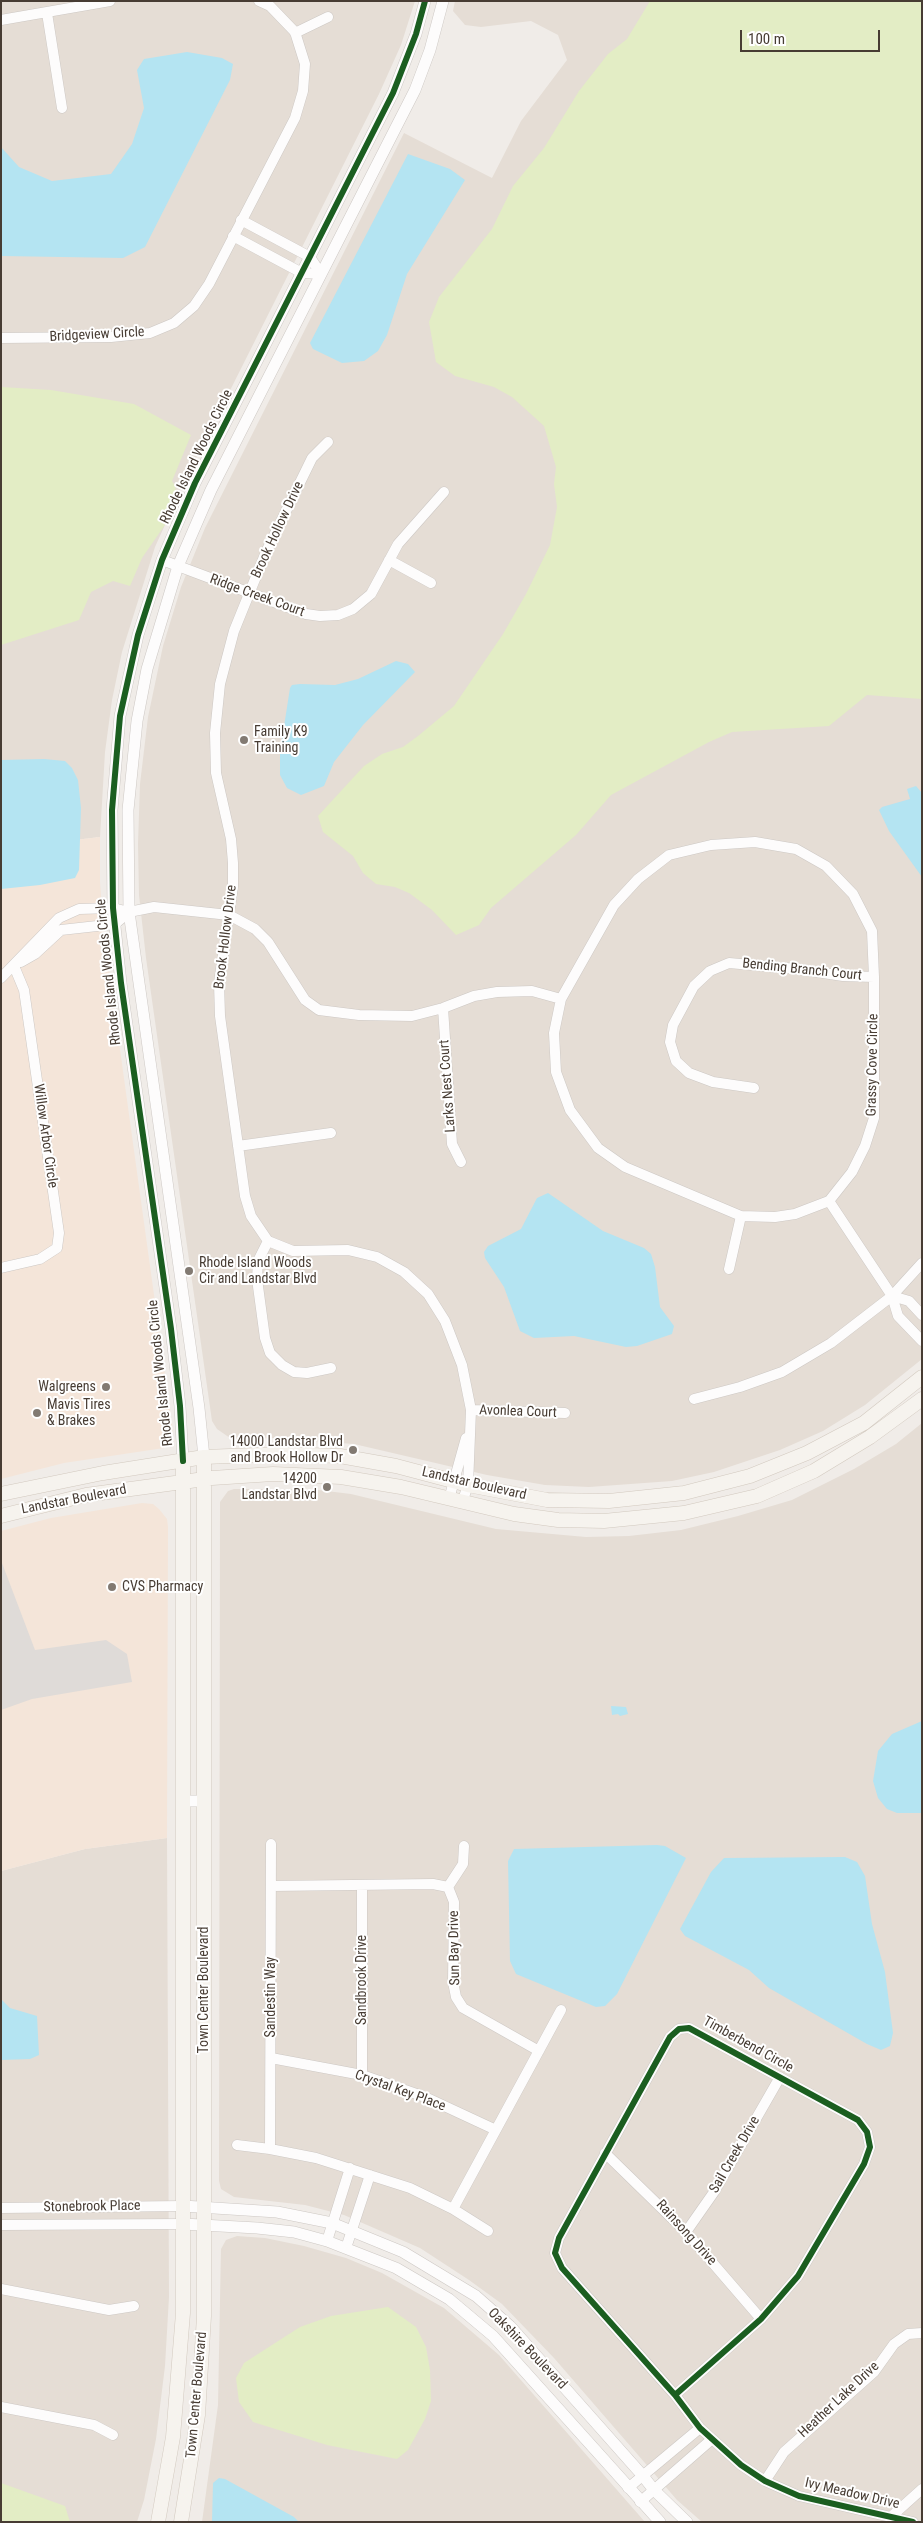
<!DOCTYPE html>
<html>
<head>
<meta charset="utf-8">
<style>
	body { margin:0 }
	#map { position:relative; width:923px; height:2523px; overflow:hidden; background:#f0ece8; font-family:"Roboto Condensed",sans-serif }
	canvas { display:block }
	.frame { position:absolute; inset:0; border:2px solid #473c33; pointer-events:none }
	.scale { position:absolute; left:740px; top:30px; width:140px; height:22px; box-sizing:border-box; border:2px solid #473c33; border-top:0; padding-left:6px; font-size:15px; line-height:18px; white-space:nowrap; color:#473c33; -webkit-text-stroke:4px #fff; paint-order:stroke }
</style>
</head>
<body>
<div id="map">
<canvas width="923" height="2523"></canvas>
<div class="frame"></div>
<div class="scale">100 m</div>
</div>
<script>
const ctx = document.querySelector('canvas').getContext('2d');
ctx.lineJoin = 'round';
function fillPath(path, color) { ctx.fillStyle = color; ctx.fill(path, 'evenodd'); }
const poly = rows => new Path2D(rows.map(r => 'M' + r).join(''));
function trace(path, color, width, dash) { ctx.strokeStyle = color; ctx.lineWidth = width; ctx.lineCap = dash ? 'butt' : 'round'; ctx.setLineDash(dash || []); ctx.stroke(path); }
function write(font, color, halo, rows, align = 'center') {
  ctx.font = font + ' "Roboto Condensed",sans-serif'; ctx.lineWidth = 4; ctx.setLineDash([]); ctx.textBaseline = 'middle'; ctx.strokeStyle = halo; ctx.fillStyle = color; for (const [text, x, y, turn = 0] of rows) {
    ctx.save(); ctx.translate(x, y); ctx.rotate((+turn || 0) * Math.PI / 180); ctx.textAlign = isNaN(turn) ? turn : align; if (halo) ctx.strokeText(text, 0, 0); ctx.fillText(text, 0, 0); ctx.restore();
  }
}
const residential = poly([
	[1,1,415,1,401,45,379,94,187,476,155,547,122,652,112,700,105,752,100,837,1,849],
	[455,1,922,1,922,1359,865,1405,823,1431,780,1450,714,1472,672,1481,589,1487,545,1485,487,1475,354,1444,271,1438,240,1440,230,1438,217,1429,212,1421,146,958,139,895,138,844,140,784,148,717,163,646,181,587,205,528,404,133,492,178,521,121,567,60,558,35,531,21,481,27,465,25,453,11],
	[922,1423,922,2522,702,2522,677,2500,554,2358,502,2304,469,2280,420,2248,344,2215,305,2205,234,2197,221,2189,219,2181,220,1502,228,1491,234,1489,310,1489,351,1494,496,1529,586,1537,629,1536,681,1530,738,1516,792,1500,854,1469,896,1444],
	[167,1838,169,2297,165,2366,156,2439,144,2500,137,2522,1,2522,1,1871,85,1849],
	[237,2236,265,2238,304,2246,346,2258,382,2273,444,2308,499,2355,645,2522,202,2522,218,2405,221,2249,226,2240]
]);
const commercial = poly([
	[100,837,100,882,104,934,173,1432,171,1439,164,1448,64,1463,1,1479,1,849],
	[142,1503,153,1504,159,1509,167,1519,168,1527,167,1838,85,1849,1,1871,1,1531,51,1518]
]);
const green = poly([
	[650,1,922,1,922,699,867,695,829,726,732,732,709,742,611,795,576,835,491,908,479,925,456,935,432,910,409,893,395,887,376,884,363,873,353,856,323,832,318,816,364,766,382,754,403,747,418,736,454,706,503,634,526,594,550,545,557,507,554,484,556,467,544,426,512,397,494,387,455,376,436,362,429,322,439,297,492,229,513,186,544,148,579,91,608,54,627,39],
	[1,387,51,390,134,404,191,435,172,481,175,486,177,502,169,519,142,558,130,586,113,581,91,592,79,620,1,645],
	[388,2307,416,2327,426,2347,430,2370,431,2401,425,2419,408,2450,397,2459,327,2445,253,2422,239,2402,236,2378,244,2363,300,2327,331,2316],
	[1,2483,65,2506,70,2522,1,2522]
]);
const parking = poly([
	[2,1563,35,1650,106,1640,127,1654,132,1682,32,1699,1,1710]
]);
const water = poly([
	[187,52,222,58,233,64,230,80,145,247,123,258,1,256,1,147,19,167,52,181,111,174,132,144,144,108,137,70,144,59],
	[408,154,450,169,465,180,407,274,387,335,378,351,364,361,342,363,313,349,310,343],
	[396,661,408,664,415,672,363,725,334,762,324,786,301,795,287,788,280,775,280,752,290,688,292,685,300,684,335,685,358,679],
	[44,759,65,761,72,768,78,780,81,808,79,870,75,878,40,885,1,889,1,760],
	[916,786,922,793,922,877,889,831,879,810,882,807,910,799,907,789],
	[548,1193,603,1231,644,1248,651,1254,655,1267,660,1307,674,1326,672,1334,637,1346,626,1347,574,1336,534,1338,520,1331,504,1287,485,1258,484,1252,488,1246,521,1229,537,1198],
	[611,1706,626,1707,628,1714,620,1716,618,1714,612,1715],
	[922,1721,922,1813,897,1813,887,1809,878,1798,873,1781,878,1751,892,1734],
	[657,1845,665,1846,686,1858,617,1994,605,2006,596,2007,516,1974,510,1961,508,1861,514,1849],
	[845,1857,857,1862,865,1876,872,1924,885,1972,893,2033,890,2046,881,2050,867,2044,769,1988,749,1970,685,1936,680,1929,711,1872,724,1858],
	[1,1999,10,2008,37,2016,39,2055,30,2059,1,2060],
	[219,2478,225,2479,294,2517,299,2522,212,2522,213,2483]
]);
const minor = poly([
	[47,13,62,108],
	[1,20,110,1],
	[295,33,328,17],
	[241,220,310,257,321,274],
	[233,236,302,273,321,274],
	[1,338,111,337,150,333,174,323,194,306,209,284,295,118,303,91,305,64,295,32,270,6,259,1],
	[328,442,312,458,266,552,234,631,220,684,215,733,216,773,231,839,233,863,233,886,219,983,220,1016,245,1196,251,1216,268,1241,293,1251,348,1250,377,1257,404,1272,428,1294,445,1321,462,1365,471,1410,468,1485,462,1503],
	[162,560,306,614,320,616,338,615,353,609,371,594,398,544,444,492],
	[389,560,431,583],
	[755,842,796,849,826,866,853,894,872,931,874,977,874,1118,865,1146,852,1172,829,1201,795,1214,775,1217,741,1216,625,1167,598,1148,570,1110,556,1072,554,1033,561,999,614,905,638,879,669,855,711,845,755,842],
	[21,962,35,954,61,930,115,924,129,912],
	[1,978,59,918,79,909,113,908,129,912,154,907,229,915,255,929,268,942,305,1000,319,1010,359,1015,412,1016,443,1008,474,996,497,992,532,991,561,999],
	[443,1008,452,1144,461,1162],
	[754,1088,713,1082,689,1073,676,1061,670,1042,673,1025,694,986,710,971,729,963,797,969,843,976,874,977],
	[238,1146,331,1133],
	[829,1201,892,1296,898,1316,922,1341],
	[268,1241,258,1261,257,1279,265,1338,270,1353,282,1365,294,1372,307,1373,331,1368],
	[1,1268,40,1259,57,1248,59,1233,24,990,14,966],
	[729,1269,741,1216],
	[892,1296,909,1301,922,1315],
	[694,1399,740,1387,782,1372,831,1343,892,1296,922,1263],
	[471,1410,565,1413],
	[449,1499,466,1438],
	[362,1885,362,2075],
	[271,1886,433,1884,448,1887],
	[448,1887,454,1902,453,1982,456,1997,463,2008,539,2051],
	[448,1887,463,1864,464,1846],
	[271,2058,362,2075,425,2097,496,2130],
	[237,2145,270,2149,316,2158,410,2188,453,2209,488,2231],
	[270,2149,271,1844],
	[605,2153,686,2232,761,2319],
	[1,2208,183,2206],
	[453,2209,561,2010],
	[1,2225,183,2224],
	[686,2232,714,2192,780,2077],
	[327,2241,350,2168],
	[346,2248,370,2175],
	[1,2289,109,2310,134,2306],
	[675,2395,761,2319,798,2276,864,2164,870,2147,867,2132,858,2120,689,2028,679,2029,670,2037,559,2238,555,2253,562,2268,675,2395,700,2428,741,2465,765,2481,799,2496,913,2522],
	[1,2407,94,2425,113,2435],
	[765,2481,784,2452,874,2372,894,2344,908,2334,922,2333],
	[628,2488,700,2428],
	[640,2502,711,2440],
	[893,2515,922,2489]
]);
const tertiary = poly([
	[204,1457,199,1408,129,912,128,810,137,721,147,669,178,566,211,490,415,90,430,50,443,1],
	[183,1461,180,1406,171,1329,121,983,113,908,112,810,120,716,138,635,162,560,195,483,393,93,416,34,425,1],
	[182,1801,204,1801],
	[183,2206,277,2212,332,2223,403,2252,476,2296,510,2326,643,2476,654,2490,687,2522],
	[183,2224,257,2228,294,2232,327,2241,396,2268,449,2299,493,2336,660,2522]
]);
const secondary = poly([
	[1,1494,103,1473,204,1457,281,1454,340,1456,396,1466,468,1485,547,1500,609,1501,684,1493,750,1476,807,1453,864,1423,922,1377],
	[1,1516,86,1495,212,1478,273,1474,341,1477,401,1487,514,1514,558,1520,604,1521,684,1513,757,1496,814,1471,870,1437,922,1399],
	[158,2522,173,2437,183,2313,183,1461],
	[181,2522,198,2415,204,2316,204,1457]
]);
const cycleway = poly([
	[183,1461,180,1406,171,1329,121,983,113,908,112,810,120,716,138,635,162,560,195,483,393,93,416,34,425,1],
	[675,2395,761,2319,798,2276,864,2164,870,2147,867,2132,858,2120,689,2028,679,2029,670,2037,559,2238,555,2253,562,2268,675,2395,700,2428,741,2465,765,2481,799,2496,913,2522]
]);
const markers = [
	[244,740,5,"#827a72"],
	[189,1271,5,"#827a72"],
	[106,1387,5,"#827a72"],
	[37,1413,5,"#827a72"],
	[353,1450,5,"#827a72"],
	[327,1487,5,"#827a72"],
	[112,1587,5,"#827a72"]
];
const streetNames = [
	["Bridgeview Circle",97,335,-3],
	["Rhode Island Woods Circle",197,457,-64],
	["Brook Hollow Drive",278,530,-65],
	["Ridge Creek Court",257,596,20],
	["Brook Hollow Drive",226,937,-83],
	["Bending Branch Court",802,970,6],
	["Rhode Island Woods Circle",109,972,-96],
	["Grassy Cove Circle",873,1065,-89],
	["Larks Nest Court",448,1086,-94],
	["Willow Arbor Circle",45,1136,82],
	["Rhode Island Woods Circle",161,1373,-96],
	["Avonlea Court",518,1412,2],
	["Landstar Boulevard",474,1484,13],
	["Landstar Boulevard",74,1500,-11],
	["Sun Bay Drive",455,1948,-91],
	["Sandbrook Drive",362,1980,-90],
	["Town Center Boulevard",204,1990,-90],
	["Sandestin Way",271,1997,-90],
	["Timberbend Circle",748,2045,29],
	["Crystal Key Place",400,2091,20],
	["Sail Creek Drive",735,2155,-60],
	["Stonebrook Place",92,2207,-1],
	["Rainsong Drive",686,2233,48],
	["Oakshire Boulevard",527,2349,46],
	["Town Center Boulevard",197,2395,-85],
	["Heather Lake Drive",839,2400,-43],
	["Ivy Meadow Drive",852,2494,13]
];
const poiNames = [
	["Family K9",254,732],
	["Training",254,748],
	["Rhode Island Woods",199,1263],
	["Cir and Landstar Blvd",199,1279],
	["Walgreens",96,1387,"right"],
	["Mavis Tires",47,1405],
	["& Brakes",47,1421],
	["14000 Landstar Blvd",343,1442,"right"],
	["and Brook Hollow Dr",343,1458,"right"],
	["14200",317,1479,"right"],
	["Landstar Blvd",317,1495,"right"],
	["CVS Pharmacy",122,1587]
];
fillPath(residential, '#e5ddd5');
fillPath(commercial, '#f4e5d9');
fillPath(green, '#e3edc5');
fillPath(parking, '#dfdbd8');
fillPath(water, '#b4e4f2');
trace(minor, '#cdc8c4', 11);
trace(tertiary, '#cdc8c4', 12);
trace(secondary, '#d2c9bf', 15);
trace(minor, '#fdfcfc', 10);
trace(tertiary, '#fdfcfc', 11);
trace(secondary, '#f6f3ee', 14);
trace(cycleway, '#1b5e20', 6);
for (const [x, y, r, color] of markers) { const dot = new Path2D(); dot.arc(x, y, r, 0, 2 * Math.PI); ctx.fillStyle = color; ctx.fill(dot); trace(dot, '#fff', 2); }
write('14px', '#473c33', '#fff', streetNames);
write('14px', '#473c33', '#fff', poiNames, 'left');
</script>
</body>
</html>
